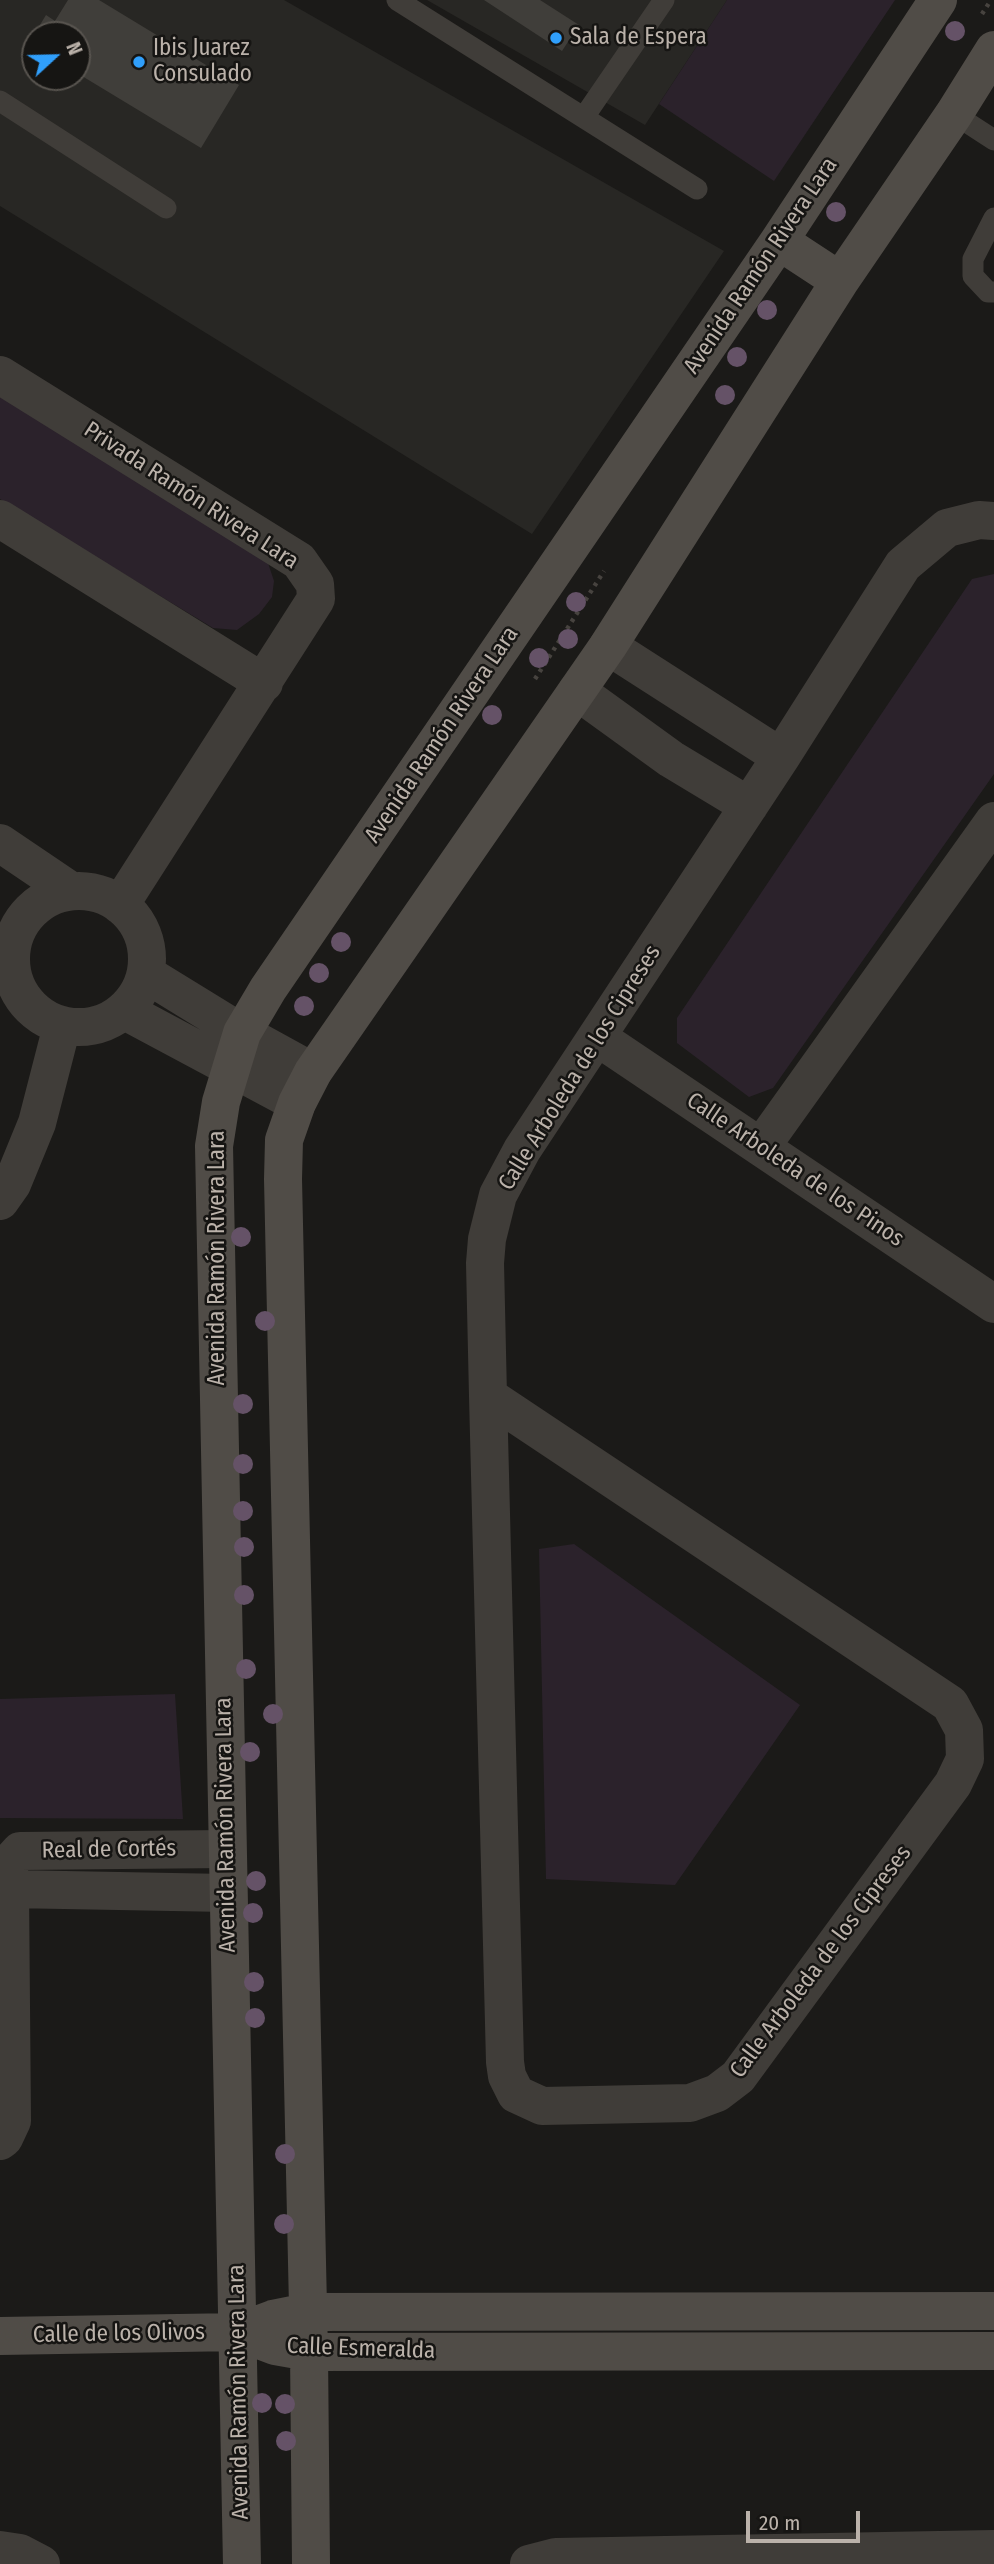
<!DOCTYPE html>
<html>
<head>
<meta charset="utf-8">
<style>
	body { margin:0 }
	#map { position:relative; width:994px; height:2564px; overflow:hidden; background:#1b1a18; font-family:"Fira Sans Condensed",sans-serif }
	canvas { display:block }
	.north { position:absolute; left:21px; top:21px; width:70px; height:70px; box-sizing:border-box; background:#161513; border:2px solid #58544f; border-radius:50%; rotate:68deg; font-size:19px; font-weight:700; line-height:28px; text-align:center; color:#bbb2aa }
	.north::after { content:''; display:block; margin:auto; width:24px; height:32px; background:#309ffb; clip-path:polygon(50% 0,100% 100%,50% 72%,0 100%) }
	.scale { position:absolute; left:746px; top:2511px; width:114px; height:32px; box-sizing:border-box; border:4px solid #bbb2aa; border-top:0; padding-left:9px; font-size:21px; line-height:24px; white-space:nowrap; color:#bbb2aa; -webkit-text-stroke:5px #161513; paint-order:stroke }
</style>
</head>
<body>
<div id="map">
<canvas width="994" height="2564"></canvas>
<div class="north">N</div>
<div class="scale">20 m</div>
</div>
<script>
const ctx = document.querySelector('canvas').getContext('2d');
ctx.lineJoin = 'round';
function fillPath(path, color) { ctx.fillStyle = color; ctx.fill(path, 'evenodd'); }
const poly = rows => new Path2D(rows.map(r => 'M' + r).join(''));
function trace(path, color, width, dash) { ctx.strokeStyle = color; ctx.lineWidth = width; ctx.lineCap = dash ? 'butt' : 'round'; ctx.setLineDash(dash || []); ctx.stroke(path); }
function write(font, color, halo, rows, align = 'center') {
  ctx.font = font + ' "Fira Sans Condensed",sans-serif'; ctx.lineWidth = 5; ctx.setLineDash([]); ctx.textBaseline = 'middle'; ctx.strokeStyle = halo; ctx.fillStyle = color; for (const [text, x, y, turn = 0] of rows) {
    ctx.save(); ctx.translate(x, y); ctx.rotate((+turn || 0) * Math.PI / 180); ctx.textAlign = isNaN(turn) ? turn : align; if (halo) ctx.strokeText(text, 0, 0); ctx.fillText(text, 0, 0); ctx.restore();
  }
}
const built = poly([
	[0,0,284,0,724,251,532,534,0,206],
	[35,35,77,35,77,77,35,77],
	[427,0,727,0,645,125]
]);
const green = poly([
	[727,0,895,0,774,181,659,104],
	[0,396,268,563,274,581,272,597,259,614,237,630,213,628,0,499],
	[994,574,994,774,773,1088,749,1097,677,1043,677,1018,972,579],
	[574,1544,800,1705,675,1885,546,1879,539,1549],
	[175,1694,183,1819,0,1818,0,1699]
]);
const building = poly([
	[68,0,99,0,239,85,201,148,77,73,77,35,35,35,35,47,29,43,46,15,55,21],
	[484,0,540,0,579,25,562,51]
]);
const path = poly([
	[982,14,991,0],
	[535,679,604,571]
]);
const lane = poly([
	[397,0,697,189],
	[0,101,166,208],
	[954,114,994,140],
	[584,117,664,0],
	[994,218,973,259,973,276,988,292,994,292]
]);
const street = poly([
	[0,375,299,561,315,584,316,599,120,905],
	[0,519,264,683],
	[608,646,781,757],
	[577,691,671,759,749,806],
	[0,843,71,891],
	'11 959a68 68 0 1 1 136 0a68 68 0 1 1-136 0Z',
	[146,974,242,1033,313,1072],
	[125,1011,297,1103],
	[597,1037,994,1304],
	[761,1147,994,821],
	[0,1201,12,1184,37,1123,62,1026],
	[488,1396,950,1704,964,1730,965,1759,953,1784,738,2077,717,2093,690,2103,542,2106,516,2094,507,2076,505,2062,488,1396,485,1263,487,1239,498,1195,522,1150,781,757,903,565,947,528,979,520,994,521],
	[0,1873,20,1851,227,1849],
	[0,1879,10,1889,12,2121,4,2138,0,2141],
	[10,1889,227,1893],
	[0,2550,20,2553,41,2564],
	[529,2564,556,2557,994,2549]
]);
const secondary = poly([
	[779,241,840,281],
	[238,2332,275,2346,309,2352,994,2351],
	[0,2336,238,2332,273,2319,308,2312,994,2311],
	[242,2564,214,1146,221,1102,242,1033,268,989,779,241,938,0],
	[311,2564,309,2352,283,1179,284,1140,297,1103,313,1072,608,646,840,281,954,114,994,50]
]);
const trees = [
	[955,31],
	[836,212],
	[767,310],
	[737,357],
	[725,395],
	[576,602],
	[568,639],
	[539,658],
	[492,715],
	[341,942],
	[319,973],
	[304,1006],
	[241,1237],
	[265,1321],
	[243,1404],
	[243,1464],
	[243,1511],
	[244,1547],
	[244,1595],
	[246,1669],
	[273,1714],
	[250,1752],
	[256,1881],
	[253,1913],
	[254,1982],
	[255,2018],
	[285,2154],
	[284,2224],
	[262,2403],
	[285,2404],
	[286,2441]
];
const markers = [
	[556,38,7,"#309ffb"],
	[139,62,7,"#309ffb"]
];
const poiNames = [
	["Sala de Espera",570,38],
	["Ibis Juarez",153,49],
	["Consulado",153,75]
];
const streetNames = [
	["Avenida Ramón Rivera Lara",761,266,-56],
	["Privada Ramón Rivera Lara",191,496,33],
	["Avenida Ramón Rivera Lara",442,735,-56],
	["Calle Arboleda de los Cipreses",580,1068,-58],
	["Calle Arboleda de los Pinos",795,1170,34],
	["Avenida Ramón Rivera Lara",218,1258,-90],
	["Avenida Ramón Rivera Lara",226,1825,-91],
	["Real de Cortés",109,1850,-1],
	["Calle Arboleda de los Cipreses",821,1962,-53],
	["Calle de los Olivos",119,2334,-1],
	["Calle Esmeralda",361,2349,2],
	["Avenida Ramón Rivera Lara",239,2392,-91]
];
fillPath(built, '#282724');
fillPath(green, '#2b222b');
fillPath(building, '#403e3a');
trace(path, '#47433f', 4.5, [3.5, 5]);
trace(lane, '#403d39', 21);
trace(street, '#403d39', 38);
trace(secondary, '#504c47', 38);
ctx.fillStyle = '#655267';
for (const [x, y] of trees) { ctx.beginPath(); ctx.arc(x, y, 10, 0, 2 * Math.PI); ctx.fill(); }
for (const [x, y, r, color] of markers) { const dot = new Path2D(); dot.arc(x, y, r, 0, 2 * Math.PI); ctx.fillStyle = color; ctx.fill(dot); trace(dot, '#161513', 2.5); }
write('23px', '#bbb2aa', '#161513', poiNames, 'left');
write('23px', '#bbb2aa', '#161513', streetNames);
</script>
</body>
</html>
